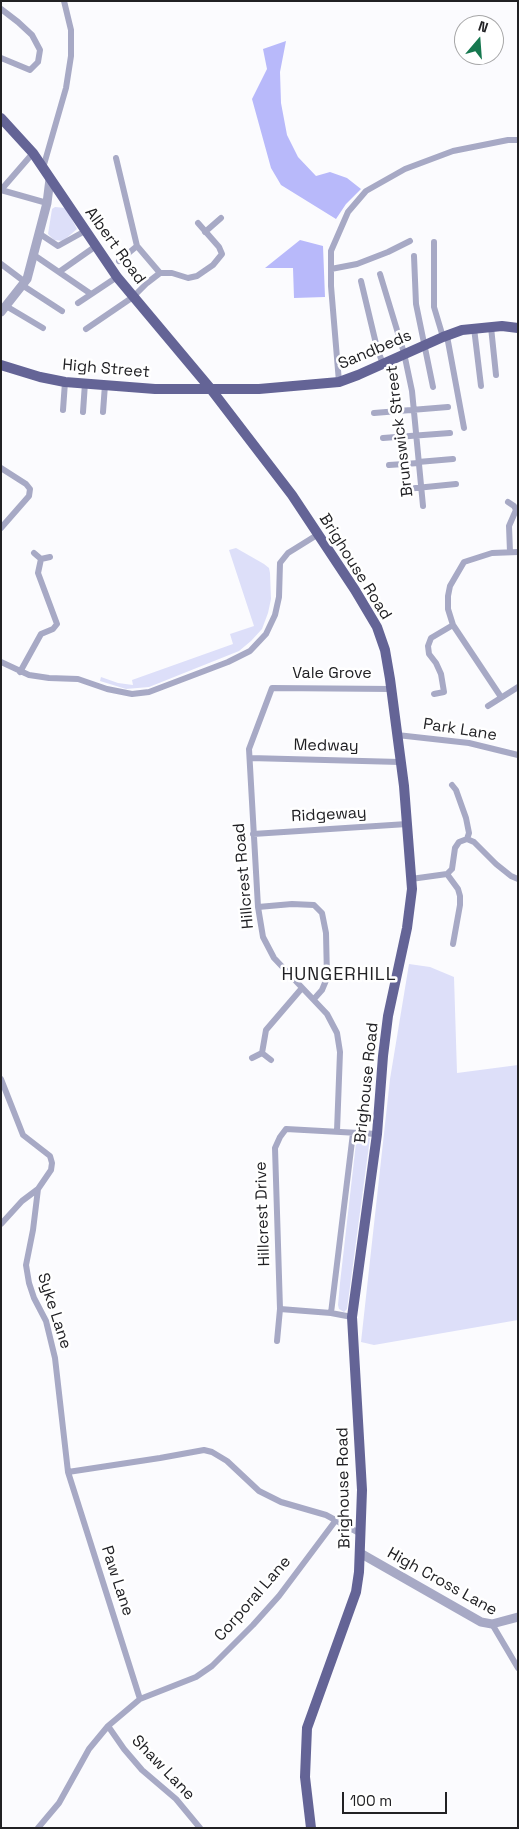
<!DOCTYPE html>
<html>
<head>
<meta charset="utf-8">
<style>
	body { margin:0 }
	#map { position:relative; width:519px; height:1829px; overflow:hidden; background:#fbfbfe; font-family:"Space Grotesk",sans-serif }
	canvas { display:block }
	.frame { position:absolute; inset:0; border:2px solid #212124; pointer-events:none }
	.north { position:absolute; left:454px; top:15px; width:50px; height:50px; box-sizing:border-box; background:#fff; border:1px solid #a6a6a7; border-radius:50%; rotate:18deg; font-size:14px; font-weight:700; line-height:20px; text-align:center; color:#212124 }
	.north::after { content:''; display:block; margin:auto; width:18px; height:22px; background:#16784f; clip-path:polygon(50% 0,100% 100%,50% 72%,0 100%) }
	.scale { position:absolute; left:342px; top:1792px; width:105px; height:22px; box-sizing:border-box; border:2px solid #212124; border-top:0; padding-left:6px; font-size:15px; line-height:18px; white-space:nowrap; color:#212124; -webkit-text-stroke:4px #fff; paint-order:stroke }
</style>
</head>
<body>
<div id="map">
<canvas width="519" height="1829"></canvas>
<div class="frame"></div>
<div class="north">N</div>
<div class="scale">100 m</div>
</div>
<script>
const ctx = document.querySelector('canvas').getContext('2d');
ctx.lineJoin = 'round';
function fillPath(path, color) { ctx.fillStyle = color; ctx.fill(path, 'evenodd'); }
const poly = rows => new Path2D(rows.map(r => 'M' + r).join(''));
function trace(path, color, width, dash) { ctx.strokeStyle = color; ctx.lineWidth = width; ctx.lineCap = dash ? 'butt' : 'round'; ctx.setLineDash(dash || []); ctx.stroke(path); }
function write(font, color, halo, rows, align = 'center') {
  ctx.font = font + ' "Space Grotesk",sans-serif'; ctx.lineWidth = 5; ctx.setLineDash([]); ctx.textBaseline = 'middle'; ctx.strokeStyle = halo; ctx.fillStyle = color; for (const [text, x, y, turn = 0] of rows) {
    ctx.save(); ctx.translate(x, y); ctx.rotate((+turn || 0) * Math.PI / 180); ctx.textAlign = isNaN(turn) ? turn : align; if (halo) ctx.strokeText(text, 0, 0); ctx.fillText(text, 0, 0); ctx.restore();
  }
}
const green = poly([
	[55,207,66,208,77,229,63,241,54,240,48,234,52,209],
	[236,548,264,564,269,568,270,573,271,599,268,613,262,629,251,641,239,651,149,687,126,689,100,681,101,677,118,683,133,685,132,680,233,644,230,634,254,626,229,550],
	[409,964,430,967,454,977,457,1073,518,1065,518,1320,374,1345,361,1342,390,1079],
	[362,1135,370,1138,347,1309,344,1312,339,1309,338,1305,340,1283,356,1143,357,1139]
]);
const forest = poly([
	[286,41,280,72,281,103,287,135,298,157,316,176,330,172,347,178,361,189,346,204,336,219,281,185,271,168,252,99,267,69,263,49],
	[300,240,323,246,325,297,294,298,293,268,265,268]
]);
const minor = poly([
	[1,9,18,22,32,35,40,50,38,62,30,70,1,58],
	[116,158,137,246,119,261],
	[43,168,66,88,71,56,71,30,64,1],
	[1,190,33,153],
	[1,190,47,203],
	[205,232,221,218],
	[40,234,58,246,85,231],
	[434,242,434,307,443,337],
	[137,246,160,273],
	[34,255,91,294],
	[414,256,416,304,433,387],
	[1,264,25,282],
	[331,269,357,264,388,252,410,241],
	[59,272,96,246],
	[380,274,404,353,412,391,423,506],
	[361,281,377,348,383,364],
	[22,285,62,311],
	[78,303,117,277],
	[6,306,43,328],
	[491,327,496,375],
	[474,328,481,386],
	[86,329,133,297,147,283,160,273,172,273,188,278,197,276,213,265,222,254,219,247,198,223],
	[447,336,464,428],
	[339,382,331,286,331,251,348,212,366,191,405,169,453,151,508,140,518,140],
	[63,410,65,382],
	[83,412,85,383],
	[103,412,105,385],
	[374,413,448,407],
	[383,438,450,433],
	[418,462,453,459],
	[389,465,419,463],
	[1,468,26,484,30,489,29,496,1,528],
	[406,489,456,484],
	[508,502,514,506,516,510,509,526,510,552],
	[34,553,41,559],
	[1,662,29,675,49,678,78,679,107,689,132,694,149,692,228,662,250,651,266,634,275,615,279,597,280,563,288,553,317,535],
	[20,672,41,634,53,629,57,624,38,573,41,559,50,557],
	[434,694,444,692,441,674,436,663,429,654,428,646,431,638,453,625],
	[501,697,453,625,448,609,448,596,450,586,464,562,492,553,518,552],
	[488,706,518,687],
	[397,735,469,743,518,755],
	[250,758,400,762],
	[452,785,456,790,466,818,469,833,467,839],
	[253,834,407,824],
	[447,874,458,889,460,896,460,905,453,944],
	[411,879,447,874,452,869,455,848,459,842,467,839,474,842,496,864,511,876,518,879],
	[258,907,292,904,314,905,322,913,326,933,327,978,322,990,314,999],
	[262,1053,271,1060],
	[252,1058,262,1053,266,1030,302,988],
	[1,1079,23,1135,50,1156,52,1163,51,1170,38,1189,22,1201,1,1224],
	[337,1131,340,1052,337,1033,327,1014,274,958,263,937,258,907,249,749,272,688,392,689],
	[38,1189,33,1230,26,1265,29,1283,34,1298,46,1321,55,1358,68,1472,140,1699],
	[280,1309,331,1313,352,1317],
	[331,1313,353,1133],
	[277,1341,280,1309,275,1148,280,1137,286,1129,377,1134],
	[68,1472,160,1458,204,1450,212,1452,227,1461,259,1491,281,1502,326,1515,361,1534],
	[492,1624,518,1668],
	[108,1726,124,1749,142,1770,176,1799,200,1828],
	[38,1828,59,1803,89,1749,108,1726,140,1699,196,1677,212,1666,253,1625,279,1596,336,1520]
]);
const tertiary = poly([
	[1,312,27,279,47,203,50,179],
	[360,1553,481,1622,492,1624,518,1617]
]);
const primary = poly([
	[1,118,33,153,117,277,210,388,292,495,355,590,377,627,385,650,390,679,404,786,412,889,407,928,388,1016,383,1056,377,1134,352,1317,362,1490,359,1572,356,1592,307,1728,305,1777,311,1828],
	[1,365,40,377,65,382,155,389,259,389,339,382,358,375,443,337,462,330,502,326,518,328]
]);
const streetNames = [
	["Albert Road",115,246,54],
	["Sandbeds",375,350,-23],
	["High Street",106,369,5],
	["Brunswick Street",400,431,-97],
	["Brighouse Road",355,567,58],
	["Vale Grove",332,674],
	["Park Lane",460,730,9],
	["Medway",326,746,1],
	["Ridgeway",329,815,-3],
	["Hillcrest Road",244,876,-95],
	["Brighouse Road",367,1083,-84],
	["Hillcrest Drive",263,1214,-92],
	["Syke Lane",54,1311,72],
	["Brighouse Road",344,1488,-91],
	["Paw Lane",117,1581,72],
	["High Cross Lane",442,1582,29],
	["Corporal Lane",253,1599,-49],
	["Shaw Lane",163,1768,46]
];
const neighbourhoodNames = [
	["HUNGERHILL",339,975]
];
fillPath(green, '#dddff9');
fillPath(forest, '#b8b9fa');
trace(minor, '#a7a9c5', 6);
trace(tertiary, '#a7a9c5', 9);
trace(primary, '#646496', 10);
write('16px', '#212124', '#fff', streetNames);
ctx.letterSpacing = '1px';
write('18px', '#212124', '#fff', neighbourhoodNames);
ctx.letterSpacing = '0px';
</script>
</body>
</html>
